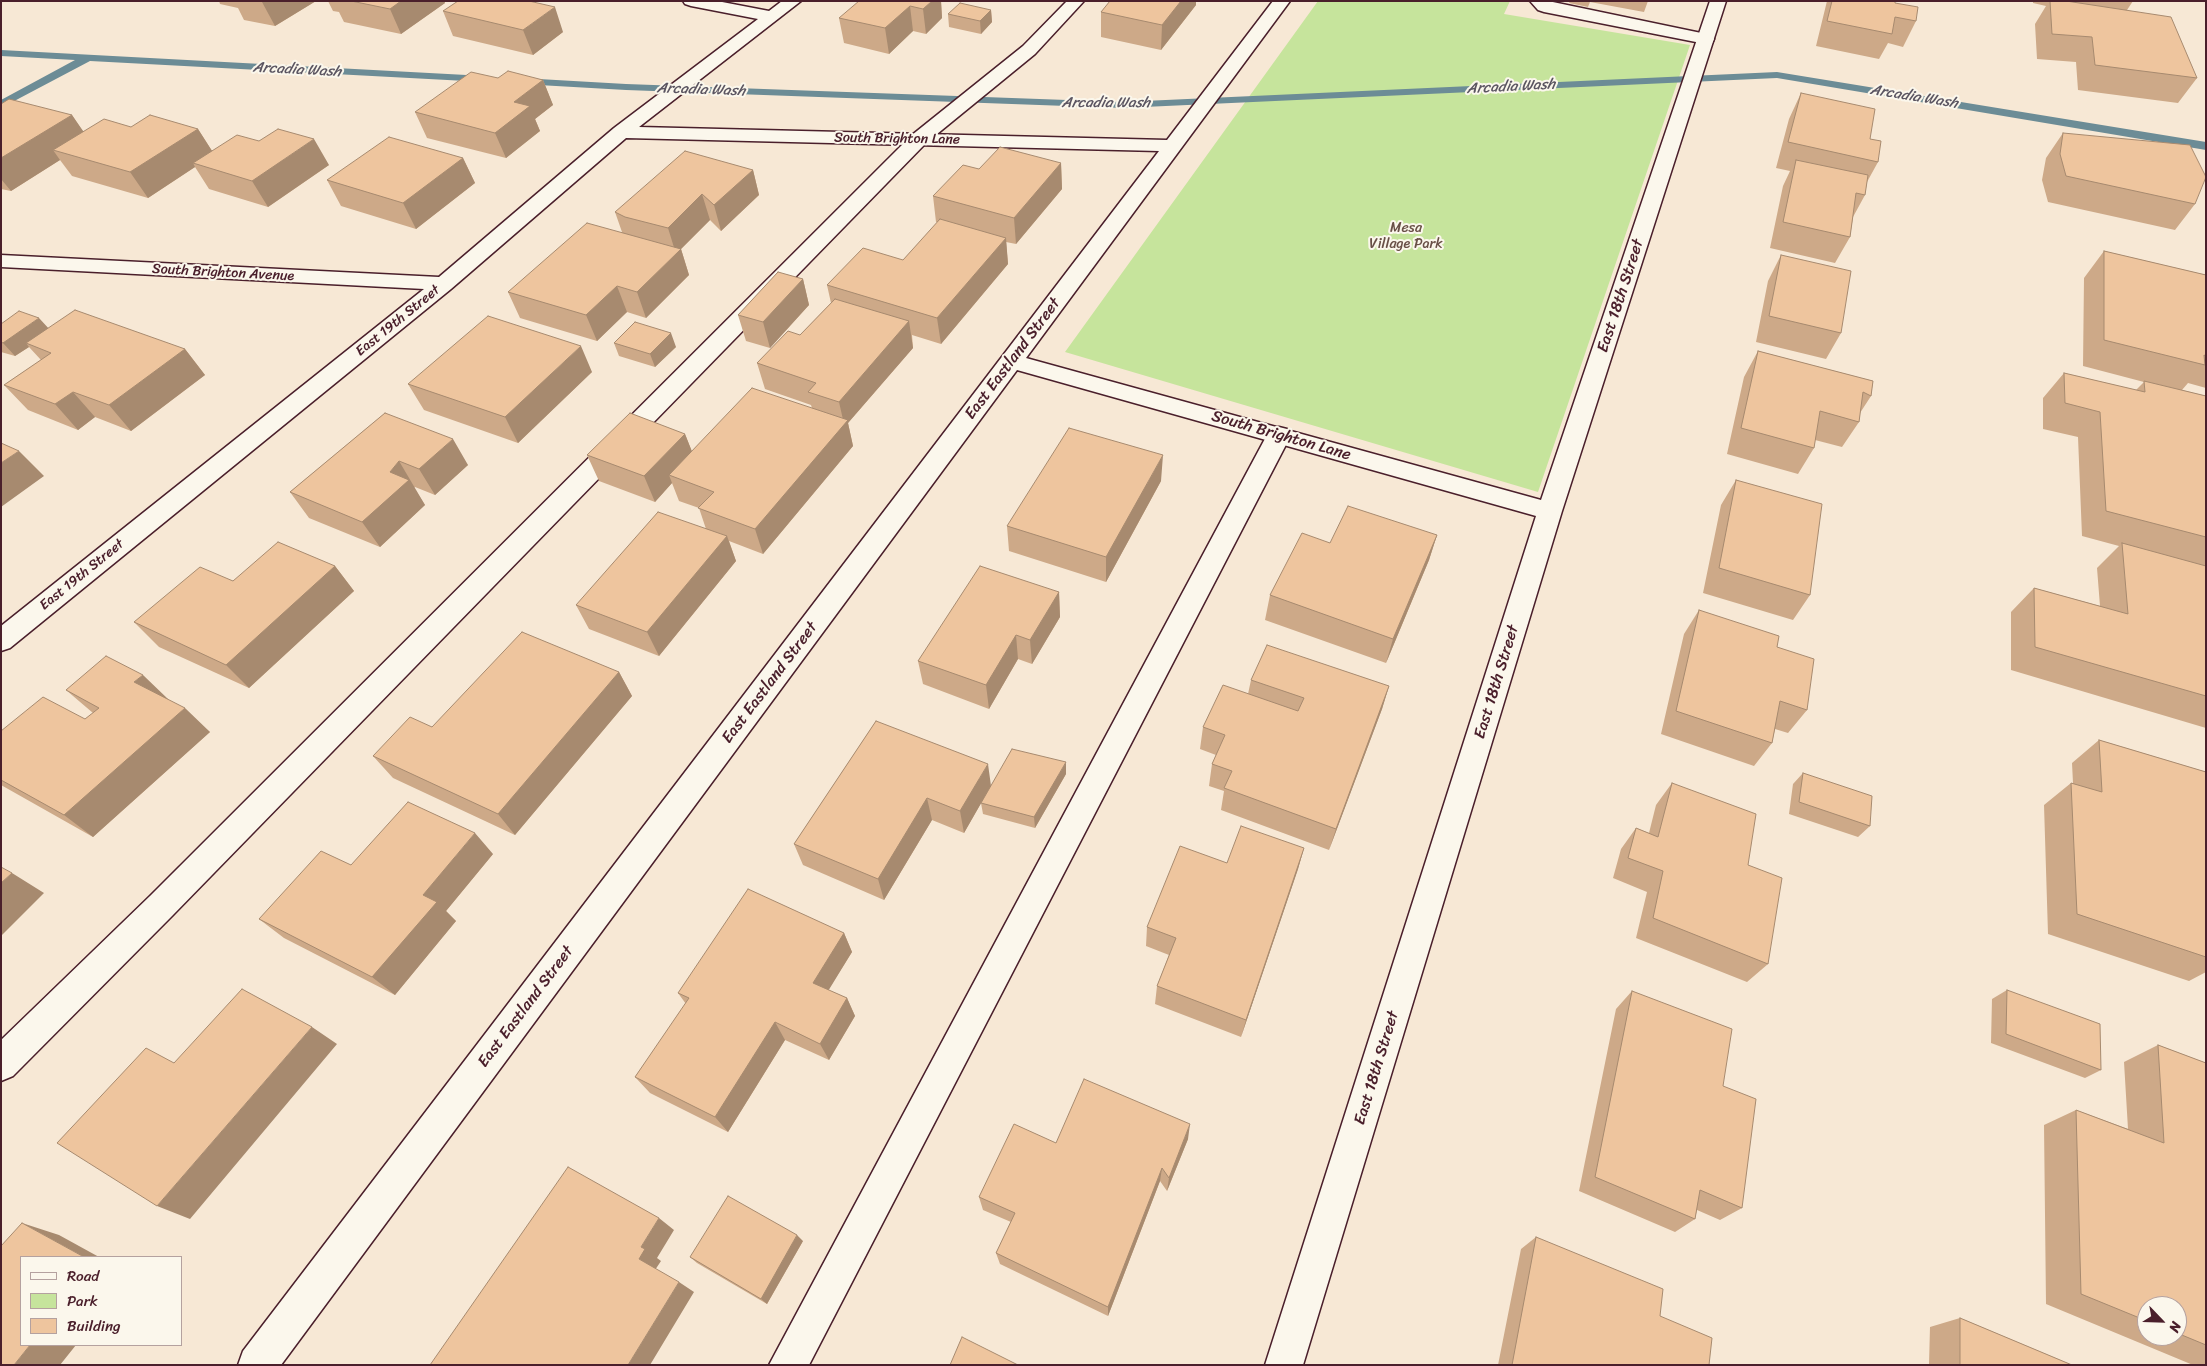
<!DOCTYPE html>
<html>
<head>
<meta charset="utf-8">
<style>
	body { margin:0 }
	#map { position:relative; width:2207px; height:1366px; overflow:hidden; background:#f7e8d5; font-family:Sriracha,sans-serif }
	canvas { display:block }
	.frame { position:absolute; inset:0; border:2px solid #4a1f2b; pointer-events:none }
	.legend { position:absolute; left:20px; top:1256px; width:162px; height:90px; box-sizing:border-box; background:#fbf7ec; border:1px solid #b4a19f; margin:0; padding:6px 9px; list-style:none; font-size:15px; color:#4a1f2b }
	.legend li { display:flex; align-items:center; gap:10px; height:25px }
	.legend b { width:25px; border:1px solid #b4a19f }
	.north { position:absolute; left:2137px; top:1296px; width:50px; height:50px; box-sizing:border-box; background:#fbf7ec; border:1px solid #b4a19f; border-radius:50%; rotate:114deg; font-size:14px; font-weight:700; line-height:20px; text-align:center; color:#4a1f2b }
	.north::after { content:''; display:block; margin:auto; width:18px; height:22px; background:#4a1f2b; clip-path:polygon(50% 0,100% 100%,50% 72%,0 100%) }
</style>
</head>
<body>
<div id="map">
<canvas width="2207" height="1366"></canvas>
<div class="frame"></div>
<ul class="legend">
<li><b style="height:6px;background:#fbf7ec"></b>Road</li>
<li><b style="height:14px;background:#c6e49c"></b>Park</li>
<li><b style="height:14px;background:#eec59e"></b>Building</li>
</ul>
<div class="north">N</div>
</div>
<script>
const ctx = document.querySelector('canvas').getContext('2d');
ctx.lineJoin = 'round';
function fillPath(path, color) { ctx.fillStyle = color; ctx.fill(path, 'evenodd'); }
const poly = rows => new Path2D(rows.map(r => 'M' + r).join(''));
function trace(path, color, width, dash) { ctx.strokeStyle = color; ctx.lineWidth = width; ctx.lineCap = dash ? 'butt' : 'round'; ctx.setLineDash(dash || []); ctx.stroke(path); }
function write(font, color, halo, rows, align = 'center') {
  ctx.font = font + ' Sriracha,sans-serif'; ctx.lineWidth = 4; ctx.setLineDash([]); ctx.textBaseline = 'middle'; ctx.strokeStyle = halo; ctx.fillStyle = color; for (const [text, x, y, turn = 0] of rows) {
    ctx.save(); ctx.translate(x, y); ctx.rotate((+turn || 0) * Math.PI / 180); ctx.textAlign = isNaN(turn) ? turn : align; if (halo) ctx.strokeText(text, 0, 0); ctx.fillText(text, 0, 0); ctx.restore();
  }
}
const green = poly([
	[1318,1,1510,1,1504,14,1690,45,1538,492,1065,352]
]);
const stream = poly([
	[1,50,485,76,491,79,485,82,90,61,1,108,1,100,75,60,1,56,1,50],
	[1777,72,2206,142,2206,150,1777,78,1122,108,626,90,521,84,515,81,521,78,626,84,1122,102,1777,72]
]);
const lane = poly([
	[1067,1,1084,1,1035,54,926,143,172,916,13,1076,1,1081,1,1040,150,896,912,135,1023,46,1067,1],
	[1530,1,1548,1,1706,34,1712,35,1714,39,1712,43,1706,44,1544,12,1538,10,1530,1],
	[1279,427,1287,429,1291,435,809,1365,769,1365,1267,435,1271,429,1279,427]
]);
const street = poly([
	[683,1,717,1,769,11,782,1,801,1,639,127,1167,140,1273,1,1290,1,1026,358,1541,500,1710,1,1726,1,1562,511,1303,1365,1265,1365,1536,516,1017,370,281,1365,238,1365,243,1351,1159,151,626,138,451,289,10,648,1,651,1,626,424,289,1,267,1,255,439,277,614,128,758,19,691,6,685,4,683,1]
]);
const wall = poly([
	[219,1,316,1,275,26,244,20,238,8,220,4],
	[328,1,444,1,445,3,401,34,344,22,339,12,333,11],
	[941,1,942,18,926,34,913,31,889,54,844,43,839,18],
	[1110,1,1196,1,1196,5,1161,50,1101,37,1101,12],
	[1570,1,1648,1,1644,12,1590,2,1588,7,1569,3],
	[1827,1,1895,1,1895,3,1916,21,1903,47,1888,43,1879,59,1816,46],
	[2033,1,2133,1,2127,10,2197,78,2178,103,2078,90,2076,62,2037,59,2035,24,2046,6,2033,3],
	[991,10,992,22,981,34,949,27,948,14],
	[443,11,563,32,533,55,453,36],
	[498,78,543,80,553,105,535,119,540,131,506,158,427,138,415,112],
	[1801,93,1870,139,1878,162,1867,182,1865,195,1853,217,1850,237,1835,263,1770,248,1783,186,1790,171,1776,168,1789,119],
	[1,104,72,115,83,132,131,127,198,129,212,151,329,165,268,207,209,189,195,167,148,198,72,176,60,160,11,191,1,189],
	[2063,133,2195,204,2175,230,2048,202,2042,180,2046,158],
	[463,158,475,183,416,229,341,206,327,180],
	[1061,163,1062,189,1016,244,1006,242,1008,264,941,344,912,335,913,348,848,423,853,446,763,554,729,541,736,561,659,656,589,629,576,605,706,529,699,508,679,501,672,483,655,502,599,481,587,455,685,434,692,452,812,408,811,405,765,389,757,363,800,335,831,303,827,285,903,260,938,222,936,222,933,196,979,169],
	[753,170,759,195,721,231,710,220,681,249,689,275,646,318,627,312,597,341,520,318,508,292,622,232,615,212],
	[2104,251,2206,275,2206,388,2188,383,2182,390,2206,396,2206,728,2011,670,2011,612,2034,588,2100,606,2097,568,2119,546,2082,536,2078,437,2043,429,2043,398,2064,373,2136,390,2144,382,2083,366,2084,278],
	[1781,255,1841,333,1826,359,1756,342,1768,281],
	[803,279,809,305,770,348,746,341,738,315],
	[1,324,48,328,185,349,205,375,131,431,95,417,78,430,28,410,4,385,41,360,29,347,15,356,1,352],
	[614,343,676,347,655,367,619,356],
	[1758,351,1873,381,1871,396,1860,413,1859,422,1842,447,1815,440,1814,448,1798,474,1727,454,1744,377],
	[592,372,518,443,424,410,408,384],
	[385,413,468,465,435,495,415,487,414,488,425,505,380,547,309,518,290,492],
	[1736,480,1810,595,1793,620,1703,593,1721,505],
	[1161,481,1106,582,1009,551,1007,526],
	[1437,535,1429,560,1386,663,1265,620,1270,595,1330,543],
	[335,566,354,591,249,688,159,647,134,622,233,581],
	[1059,592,1060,617,1032,664,1018,659,989,709,923,684,918,661],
	[1699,610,1777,647,1807,710,1788,733,1775,729,1772,743,1754,766,1661,734,1684,634],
	[619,672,632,696,515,835,393,778,373,756,432,727],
	[1251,680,1389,686,1382,709,1329,850,1221,810,1224,791,1209,786,1212,764,1216,755,1200,749,1203,727,1248,694],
	[66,690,168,699,167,699,210,732,93,837,1,785,1,731,85,719,93,713],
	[876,721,991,786,1066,774,1035,828,983,814,981,803,964,833,932,820,884,900,803,865,794,844],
	[2099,740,2206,772,2206,972,2189,981,2048,934,2044,805,2071,783,2073,783,2072,763],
	[1803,773,1870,826,1858,837,1789,814,1793,784],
	[1672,783,1748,865,1768,964,1747,982,1636,938,1647,892,1613,878,1621,849,1636,828,1649,833,1656,805],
	[1304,848,1298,869,1241,1037,1155,1004,1157,986,1169,955,1146,946,1147,927],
	[493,854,446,911,456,921,395,995,284,938,259,919,351,865],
	[844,933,852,952,828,990,847,998,855,1016,829,1060,785,1040,728,1132,650,1093,635,1077,686,1004,678,993],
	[2007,990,2101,1070,2085,1078,1991,1043,1992,999],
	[1632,991,1723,1086,1742,1208,1720,1220,1697,1210,1695,1219,1675,1232,1579,1191,1616,1009],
	[2158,1045,2206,1063,2206,1365,2193,1365,2046,1304,2044,1125,2076,1110,2128,1129,2124,1062],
	[2147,1306,2177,1306,2177,1336,2147,1336],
	[1188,1139,1167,1191,1160,1181,1108,1316,1000,1264,996,1253,1011,1222,983,1210,979,1197,1056,1143],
	[1536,1237,1709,1365,1498,1365,1521,1249],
	[803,1241,767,1304,697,1263,690,1257],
	[1960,1318,2072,1365,1929,1365,1930,1327]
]);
const shadedWall = poly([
	[262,1,316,1,275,26,262,2],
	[401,1,444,1,445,3,401,34,390,9],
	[932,1,941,1,942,18,926,34,923,9],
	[1181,1,1196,1,1196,5,1161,50,1162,25],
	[910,6,913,31,889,54,885,28],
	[555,7,563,32,533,55,523,30],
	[991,10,992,22,981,34,980,21],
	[543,80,553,105,535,119,540,131,506,158,495,133,514,102],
	[72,115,90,141,53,150,60,160,11,191,1,179,1,158],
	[198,129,214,154,193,163,195,167,148,198,130,172],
	[314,139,329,165,268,207,252,181],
	[463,158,475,183,416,229,403,203],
	[1061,163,1062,189,1016,244,1014,218],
	[753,170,759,195,721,231,714,205],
	[702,194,710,220,681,249,689,275,646,318,637,292,676,254,668,228],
	[1006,238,1008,264,941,344,937,318],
	[803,279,809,305,770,348,763,322],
	[617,286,627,312,597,341,586,315],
	[39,318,51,331,26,343,29,347,15,356,3,343],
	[909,321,913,348,848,423,853,446,763,554,755,529,844,424,839,402],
	[671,333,676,347,655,367,650,354],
	[581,346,592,372,518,443,505,417],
	[185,349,205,375,131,431,109,405],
	[73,392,95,417,78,430,55,404],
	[685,434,695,459,669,475,672,483,655,502,644,476],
	[453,439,468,465,435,495,419,469],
	[19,451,44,476,1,507,1,463],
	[1163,455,1161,481,1106,582,1106,557],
	[399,461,425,505,380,547,362,522,390,472],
	[1437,535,1429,560,1386,663,1393,639],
	[727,536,736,561,659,656,647,632],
	[335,566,354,591,249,688,226,665],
	[1059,592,1060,617,1032,664,1030,640],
	[1016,635,1018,659,989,709,986,685],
	[619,672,632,696,515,835,498,814],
	[143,675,168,699,160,706,134,682],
	[1389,686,1382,709,1329,850,1336,829],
	[185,708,210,732,93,837,64,815],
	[1066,762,1066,774,1035,828,1034,817],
	[988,764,991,786,964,833,960,811],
	[927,798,932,820,884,900,878,879],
	[475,833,493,854,446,911,456,921,395,995,372,977,423,895],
	[1304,848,1298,869,1241,1037,1246,1020],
	[12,873,44,893,1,936,1,883],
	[844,933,852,952,822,1001,813,983],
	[847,998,855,1016,829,1060,820,1044],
	[775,1022,785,1040,728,1132,715,1117],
	[312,1027,337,1044,190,1219,157,1206],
	[1190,1124,1188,1139,1167,1191,1169,1178],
	[1162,1168,1160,1181,1108,1316,1108,1307],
	[659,1218,674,1230,657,1258,661,1261,655,1270,639,1259,641,1247],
	[22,1223,59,1235,99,1257,84,1257],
	[797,1235,803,1241,767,1304,761,1299],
	[679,1282,694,1292,650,1365,628,1365],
	[30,1345,76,1345,60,1365,14,1365]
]);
const building = poly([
	[351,1,401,1,390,9,351,1],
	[458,1,529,1,555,7,523,30,443,11,458,1],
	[859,1,932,1,923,9,910,6,885,28,839,18,859,1],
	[1110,1,1181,1,1162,25,1101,12,1110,1],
	[1832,1,1895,1,1895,3,1918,7,1916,21,1895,17,1892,34,1827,21,1832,1],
	[2050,1,2066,1,2171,17,2197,78,2095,65,2092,37,2052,34,2050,1],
	[960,3,991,10,980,21,948,14,960,3],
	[508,71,543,80,514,102,530,106,495,133,415,112,471,72,498,78,508,71],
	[1801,93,1875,109,1870,139,1881,141,1878,162,1788,142,1801,93],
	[9,99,72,115,1,158,1,104,9,99],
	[150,115,198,129,130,172,53,150,104,119,131,127,150,115],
	[278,129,314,139,252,181,193,163,237,135,259,141,278,129],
	[2063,133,2190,145,2206,177,2195,204,2066,176,2060,154,2063,133],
	[389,137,463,158,403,203,327,180,389,137],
	[1000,147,1061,163,1014,218,933,196,963,165,979,169,1000,147],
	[685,151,753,170,714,205,702,194,668,228,625,217,615,212,685,151],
	[1796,160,1868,175,1865,195,1856,193,1850,237,1783,222,1796,160],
	[940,219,1006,238,937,318,827,285,863,248,903,260,940,219],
	[587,223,681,249,637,292,617,286,586,315,508,292,587,223],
	[2104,251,2206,275,2206,356,2204,355,2205,365,2104,340,2104,251],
	[1781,255,1851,271,1841,333,1769,316,1781,255],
	[778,272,803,279,763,322,738,315,778,272],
	[835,299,909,321,839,402,808,392,816,383,757,363,788,331,800,335,835,299],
	[75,310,185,349,109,405,73,392,55,404,4,385,51,353,26,343,75,310],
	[19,311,39,318,3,343,1,342,1,324,19,311],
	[488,316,581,346,505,417,408,384,488,316],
	[635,322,671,333,650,354,614,343,635,322],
	[1758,351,1873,381,1871,396,1863,392,1859,422,1820,411,1814,448,1741,428,1758,351],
	[2064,373,2145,392,2144,381,2206,396,2206,537,2106,511,2100,412,2065,403,2064,373],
	[752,388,848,420,755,529,698,508,714,492,669,475,752,388],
	[385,413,453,439,419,469,399,461,390,472,409,480,362,522,290,492,385,413],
	[630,413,685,434,644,476,587,455,630,413],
	[1069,428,1163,455,1106,557,1007,526,1069,428],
	[1,443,19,451,1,463,1,443],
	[1736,480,1822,504,1810,595,1719,568,1736,480],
	[1348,506,1437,535,1393,639,1270,595,1302,533,1330,543,1348,506],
	[658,512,727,536,647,632,576,605,658,512],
	[278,542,335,566,226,665,134,622,200,567,233,581,278,542],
	[2122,543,2206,566,2206,696,2035,647,2034,588,2128,614,2122,543],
	[980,566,1059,592,1030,640,1016,635,986,685,918,661,980,566],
	[1699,610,1779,636,1777,647,1814,659,1807,710,1780,701,1772,743,1676,711,1699,610],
	[522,632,619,672,498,814,373,756,410,717,432,727,522,632],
	[1267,645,1389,686,1336,829,1224,788,1232,771,1212,764,1225,735,1203,727,1223,685,1298,711,1304,698,1251,680,1267,645],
	[106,656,143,675,134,682,185,708,64,815,1,780,1,731,43,697,85,719,99,708,66,690,106,656],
	[876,721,988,764,960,811,927,798,878,879,794,844,876,721],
	[2099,740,2206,772,2206,957,2077,914,2071,783,2102,792,2099,740],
	[1012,749,1066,762,1034,817,981,803,1012,749],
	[1803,773,1872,796,1870,826,1799,802,1803,773],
	[1672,783,1756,814,1748,865,1782,878,1768,964,1653,918,1663,871,1628,858,1636,828,1658,837,1672,783],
	[408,802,475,833,423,895,437,902,372,977,259,919,321,851,351,865,408,802],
	[1241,826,1304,848,1246,1020,1157,986,1176,938,1147,927,1180,846,1227,863,1241,826],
	[1,867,12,873,1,883,1,867],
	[748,889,844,933,813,983,847,998,820,1044,775,1022,715,1117,635,1077,689,998,678,993,748,889],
	[242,989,312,1027,157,1206,57,1143,146,1048,174,1063,242,989],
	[2007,990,2100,1024,2101,1070,2006,1034,2007,990],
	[1632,991,1732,1029,1723,1086,1756,1099,1742,1208,1700,1190,1695,1219,1595,1177,1632,991],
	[2158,1045,2206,1063,2206,1345,2177,1333,2177,1306,2147,1306,2147,1321,2081,1294,2076,1110,2164,1143,2158,1045],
	[1084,1079,1190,1124,1169,1178,1162,1168,1108,1307,996,1253,1015,1213,979,1197,1014,1124,1056,1143,1084,1079],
	[568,1167,659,1218,641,1247,645,1249,639,1259,679,1282,628,1365,430,1365,568,1167],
	[728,1196,797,1235,761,1299,690,1257,728,1196],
	[22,1223,84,1257,21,1257,21,1345,30,1345,14,1365,1,1365,1,1246,22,1223],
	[1536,1237,1663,1289,1660,1316,1712,1338,1709,1365,1512,1365,1536,1237],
	[1960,1318,2072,1365,1960,1365,1960,1318],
	[962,1337,1018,1365,950,1365,962,1337]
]);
const farStreetnames = [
	["South Brighton Lane",897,139,1],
	["South Brighton Avenue",223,273,3],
	["East 19th Street",398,321,-39],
	["East 19th Street",82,575,-39]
];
const farParknames = [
	["Mesa",1406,228],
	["Village Park",1406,244]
];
const farWaternames = [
	["Arcadia Wash",297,70,3],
	["Arcadia Wash",1511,87,-3],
	["Arcadia Wash",701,90,2],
	["Arcadia Wash",1914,97,9],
	["Arcadia Wash",1106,103]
];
const streetNames = [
	["East 18th Street",1621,296,-72],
	["East Eastland Street",1013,359,-53],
	["South Brighton Lane",1281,436,16],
	["East 18th Street",1497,682,-73],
	["East Eastland Street",770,683,-53],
	["East Eastland Street",526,1007,-53],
	["East 18th Street",1377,1068,-73]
];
fillPath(green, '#c6e49c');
fillPath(stream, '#6c8c96');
trace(lane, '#4a1f2b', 3);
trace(street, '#4a1f2b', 3);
fillPath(lane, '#fbf7ec');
fillPath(street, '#fbf7ec');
fillPath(wall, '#cda988');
fillPath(shadedWall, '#a78a6f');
fillPath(building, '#eec59e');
trace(building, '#a78a6f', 1);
write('14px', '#4a1f2b', '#fbf7ec', farStreetnames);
write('14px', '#695047', '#fbf7ec', farParknames);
write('italic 15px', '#5b5561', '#fbf7ec', farWaternames);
write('16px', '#4a1f2b', '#fbf7ec', streetNames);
</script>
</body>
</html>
